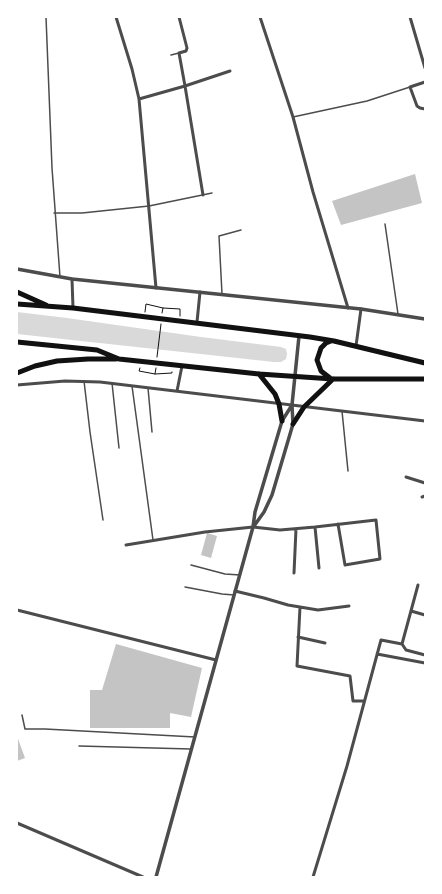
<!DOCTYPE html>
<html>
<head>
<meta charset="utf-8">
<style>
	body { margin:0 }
	#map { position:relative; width:442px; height:894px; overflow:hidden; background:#fff; font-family:Ubuntu,sans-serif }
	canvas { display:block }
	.frame { position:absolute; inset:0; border:18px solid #fff; pointer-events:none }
</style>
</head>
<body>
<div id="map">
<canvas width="442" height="894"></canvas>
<div class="frame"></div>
</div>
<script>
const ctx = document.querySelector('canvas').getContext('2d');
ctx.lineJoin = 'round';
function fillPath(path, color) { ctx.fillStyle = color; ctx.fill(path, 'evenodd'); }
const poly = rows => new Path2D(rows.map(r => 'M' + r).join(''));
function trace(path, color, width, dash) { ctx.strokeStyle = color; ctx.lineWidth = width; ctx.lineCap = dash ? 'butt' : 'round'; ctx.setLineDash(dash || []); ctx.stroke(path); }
const water = poly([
	[17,312,67,318,201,337,281,347,286,349,287,354,286,359,281,362,274,362,17,334]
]);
const building = poly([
	[415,174,422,203,341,225,332,201],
	[207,533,217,536,211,558,201,555],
	[116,644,202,668,191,717,170,713,170,728,90,728,90,690,102,690],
	[17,736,25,758,17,761]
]);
const path = poly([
	[145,312,146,304,163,308,180,309,180,316],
	[162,313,163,308],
	[157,357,161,324],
	[140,368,139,371,155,374,172,373,172,372],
	[155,374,156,368]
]);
const service = poly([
	[46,17,52,168,60,277],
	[171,55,179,53],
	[293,117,367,101,410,87],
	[54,213,82,213,149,206,212,193],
	[385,224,398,314],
	[222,294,219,236,241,230],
	[84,381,90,432,103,520],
	[112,383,119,448],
	[132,386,153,540],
	[148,388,152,432],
	[342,411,348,471],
	[191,565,225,574,240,575],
	[185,587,222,594,234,595],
	[22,715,25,729,45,729,195,737],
	[79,746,191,749]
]);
const minor = poly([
	[116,17,132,69,139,99],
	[179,17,187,48,186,51,179,53,185,86,230,71],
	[260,17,293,117,313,192,348,308],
	[410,17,425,68],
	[425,82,410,87,417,106,420,108,425,109],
	[72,279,73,308],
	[156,288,139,99,185,86,203,195],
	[197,322,200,292],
	[356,346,361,309],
	[17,385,65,381,100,382,425,421],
	[177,391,182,366],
	[406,477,425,483],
	[422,497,425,496],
	[315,527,376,520,380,559,345,565,338,524],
	[126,545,205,532,253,527,280,530,315,527,319,568],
	[294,573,296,529],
	[418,585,402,644,406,650,425,655],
	[235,591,264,598,288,605,318,610,349,606],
	[300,607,297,666,350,676,353,701,363,701],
	[17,610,216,660],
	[411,611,425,615],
	[298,637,325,643],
	[377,654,425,663],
	[17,823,143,877],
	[313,877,347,766,381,640,402,644]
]);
const tertiary = poly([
	[17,269,72,279,361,309,425,319],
	[254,526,264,512,272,495,293,424,292,405,299,336],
	[156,877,253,527,255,512,282,421,292,405]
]);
const trunk = poly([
	[17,292,46,305],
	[17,304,73,308,310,337,334,341,425,363],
	[17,342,97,350,119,359,259,374,333,379,425,379],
	[17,373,35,366,57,361,88,359,116,359],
	[259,374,275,394,279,404,282,421],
	[330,378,321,371,317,360,321,348,326,343,331,341],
	[293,424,304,407,333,379]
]);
fillPath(water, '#d9d9d9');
fillPath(building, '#c4c4c4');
trace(path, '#111', 1);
trace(service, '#4c4c4c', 1.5);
trace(minor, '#4c4c4c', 3);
trace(tertiary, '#4c4c4c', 3.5);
trace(trunk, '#111', 5);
</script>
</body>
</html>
